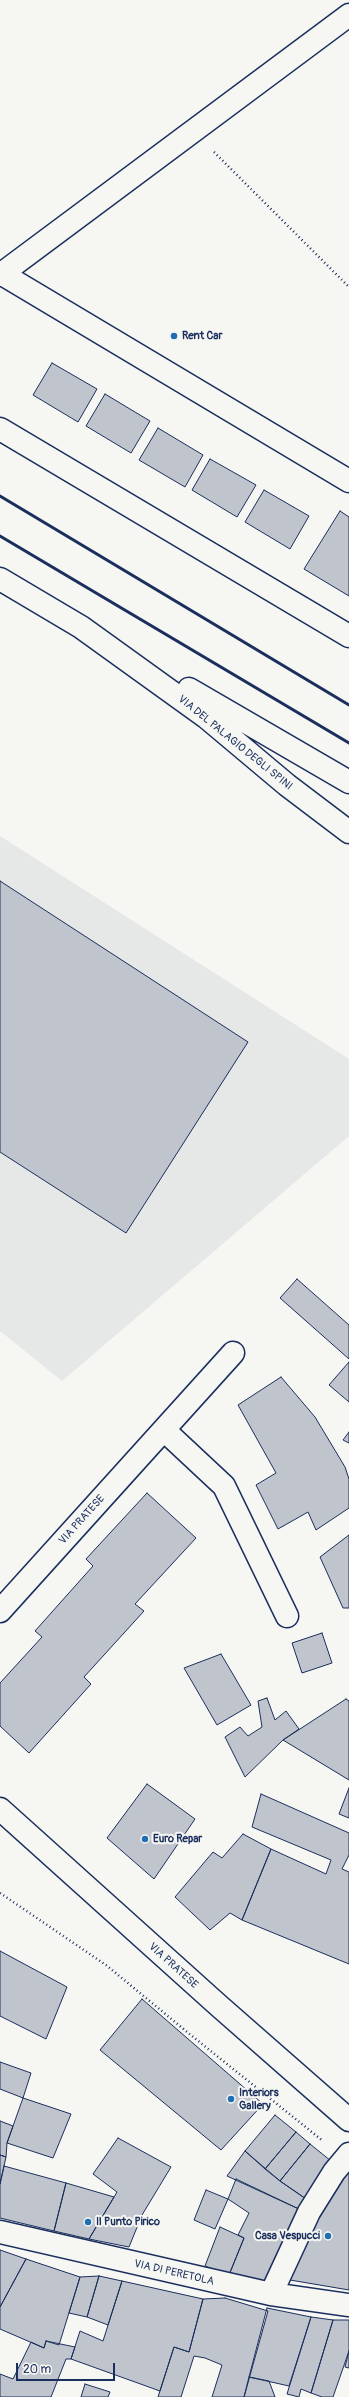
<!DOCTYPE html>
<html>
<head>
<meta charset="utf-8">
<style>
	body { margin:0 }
	#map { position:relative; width:349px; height:2397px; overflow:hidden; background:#f6f6f2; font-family:Pangolin,sans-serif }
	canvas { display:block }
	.scale { position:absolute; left:16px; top:2363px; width:99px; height:18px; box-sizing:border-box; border:2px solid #1b2f5e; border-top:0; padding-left:5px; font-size:12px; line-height:14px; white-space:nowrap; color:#1b2f5e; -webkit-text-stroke:3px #f6f6f2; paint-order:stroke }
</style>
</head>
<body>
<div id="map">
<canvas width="349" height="2397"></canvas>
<div class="scale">20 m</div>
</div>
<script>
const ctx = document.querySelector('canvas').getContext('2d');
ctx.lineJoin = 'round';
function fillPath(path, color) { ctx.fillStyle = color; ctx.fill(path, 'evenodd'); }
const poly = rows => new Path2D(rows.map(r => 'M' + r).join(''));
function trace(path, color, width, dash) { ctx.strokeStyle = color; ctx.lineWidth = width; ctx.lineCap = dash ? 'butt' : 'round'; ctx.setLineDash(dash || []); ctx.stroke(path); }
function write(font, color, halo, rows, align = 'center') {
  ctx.font = font + ' Pangolin,sans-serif'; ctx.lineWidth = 4; ctx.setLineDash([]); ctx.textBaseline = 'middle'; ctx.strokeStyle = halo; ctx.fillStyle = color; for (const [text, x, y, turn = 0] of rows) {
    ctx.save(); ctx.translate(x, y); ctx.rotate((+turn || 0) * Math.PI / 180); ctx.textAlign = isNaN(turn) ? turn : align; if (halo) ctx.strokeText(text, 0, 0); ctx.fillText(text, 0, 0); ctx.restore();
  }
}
const built = poly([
	[0,836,349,1059,349,1136,62,1381,0,1331]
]);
const building = poly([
	[52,363,97,389,78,422,33,395,52,363],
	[105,394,150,421,131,453,86,426,105,394],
	[158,428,203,455,185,487,139,460,158,428],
	[210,459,256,485,237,517,192,490,210,459],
	[264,490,309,516,290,549,245,522,264,490],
	[340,511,349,517,349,596,304,569,340,511],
	[0,881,248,1042,126,1233,0,1152,0,881],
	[297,1279,349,1325,349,1359,280,1298,297,1279],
	[349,1362,349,1402,329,1385,349,1362],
	[281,1377,315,1417,345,1467,349,1479,349,1508,316,1530,308,1512,278,1529,256,1485,276,1473,238,1405,281,1377],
	[349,1432,349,1443,343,1440,349,1432],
	[147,1493,196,1538,135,1604,144,1611,84,1677,91,1684,29,1753,0,1726,0,1683,42,1637,35,1631,93,1566,86,1559,147,1493],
	[349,1535,349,1608,343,1608,320,1557,349,1535],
	[322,1633,332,1663,302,1673,292,1643,322,1633],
	[221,1654,251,1705,217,1725,184,1668,221,1654],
	[267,1698,275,1720,286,1711,299,1729,283,1740,245,1777,225,1737,240,1727,248,1736,262,1727,258,1701,267,1698],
	[346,1699,349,1701,349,1780,283,1740,346,1699],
	[147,1784,195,1819,154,1879,107,1838,147,1784],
	[349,1788,349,1818,339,1814,349,1788],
	[261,1794,349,1833,349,1855,342,1869,349,1872,349,1964,242,1920,271,1849,326,1874,331,1860,252,1827,261,1794],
	[243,1834,271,1849,242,1920,230,1913,210,1930,175,1897,213,1852,222,1858,243,1834],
	[0,1951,67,1987,46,2039,0,2016,0,1951],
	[142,1999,263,2104,221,2150,100,2050,142,1999],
	[0,2062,31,2073,23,2098,0,2089,0,2062],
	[23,2098,71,2114,53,2158,7,2143,23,2098],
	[275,2115,296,2132,265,2169,245,2151,275,2115],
	[0,2121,13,2126,7,2143,6,2157,0,2155,0,2121],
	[296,2132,310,2144,280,2181,265,2169,296,2132],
	[118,2138,171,2167,142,2215,129,2247,89,2239,117,2192,93,2174,118,2138],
	[310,2144,331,2161,309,2201,280,2181,310,2144],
	[245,2151,280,2181,309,2201,301,2210,227,2176,245,2151],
	[0,2155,6,2157,0,2184,0,2155],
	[4,2166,66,2183,54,2231,0,2218,0,2184,4,2166],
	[349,2171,349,2290,290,2280,293,2262,339,2178,349,2171],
	[236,2179,301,2210,269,2285,229,2275,244,2238,238,2235,249,2213,228,2199,236,2179],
	[66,2183,114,2197,89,2239,54,2231,66,2183],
	[206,2190,228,2199,215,2229,194,2220,206,2190],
	[220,2227,244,2238,229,2275,205,2266,220,2227],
	[0,2250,26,2259,0,2307,0,2250],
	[26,2259,80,2277,59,2345,46,2341,44,2348,0,2329,0,2307,26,2259],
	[99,2276,122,2281,108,2325,87,2317,99,2276],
	[99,2276,87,2317,69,2313,80,2277,99,2276],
	[122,2281,203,2299,189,2352,174,2347,160,2391,71,2359,80,2331,103,2341,122,2281],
	[225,2298,268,2311,244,2397,212,2397,222,2365,205,2358,194,2356,181,2397,158,2397,174,2347,189,2352,203,2299,225,2298],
	[267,2308,311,2317,289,2386,249,2377,267,2308],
	[311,2317,333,2320,311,2393,301,2389,299,2397,287,2394,311,2317],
	[333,2320,349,2320,349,2351,333,2397,322,2397,311,2393,333,2320],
	[46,2341,75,2347,71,2359,66,2359,51,2397,0,2397,0,2374,13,2379,31,2342,44,2348,46,2341],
	[349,2351,349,2368,345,2367,349,2351],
	[249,2377,269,2381,275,2397,244,2397,249,2377],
	[85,2384,110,2392,108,2397,81,2397,85,2384]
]);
const path = poly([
	[214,152,349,287],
	[0,1893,106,1965,192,2036,323,2141]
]);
const minor = poly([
	[2,274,349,481],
	[0,275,349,15],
	[0,429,349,636],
	[164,1430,224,1486,287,1616],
	[0,1611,233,1353],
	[0,2232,271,2294,349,2305],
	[271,2294,309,2212,334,2172,349,2154]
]);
const major = poly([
	[0,579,81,627,206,717,287,785,349,832],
	[189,689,349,782],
	[0,1809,218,2005,349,2120]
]);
const rail = poly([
	[0,496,349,705],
	[0,536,349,743]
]);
const markers = [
	[174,336,4,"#1f6fb2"],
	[145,1839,4,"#1f6fb2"],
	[231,2099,4,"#1f6fb2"],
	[88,2222,4,"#1f6fb2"],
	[328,2236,4,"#1f6fb2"]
];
const poiNames = [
	["Rent Car",182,336],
	["Euro Repar",153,1839],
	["Interiors",239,2093],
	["Gallery",239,2106],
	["Il Punto Pirico",96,2222],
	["Casa Vespucci",320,2236,"right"]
];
const streetNames = [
	["VIA DEL PALAGIO DEGLI SPINI",235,743,39],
	["VIA PRATESE",82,1520,-48],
	["VIA PRATESE",173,1966,42],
	["VIA DI PERETOLA",174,2273,13]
];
fillPath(built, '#e6e7e7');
fillPath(building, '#c0c4cd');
trace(building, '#1b2f5e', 1);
trace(minor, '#1b2f5e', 25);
trace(major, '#1b2f5e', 25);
trace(path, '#1b2f5e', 2.5, [1, 3]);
trace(minor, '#f6f6f2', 22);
trace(major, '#f6f6f2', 22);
trace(rail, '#1b2f5e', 3);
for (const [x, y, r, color] of markers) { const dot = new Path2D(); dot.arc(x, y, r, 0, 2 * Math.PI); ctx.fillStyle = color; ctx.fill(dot); trace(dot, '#f6f6f2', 1.5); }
write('bold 11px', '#1b2f5e', '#f6f6f2', poiNames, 'left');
write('11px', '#1b2f5e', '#f6f6f2', streetNames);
</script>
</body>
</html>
